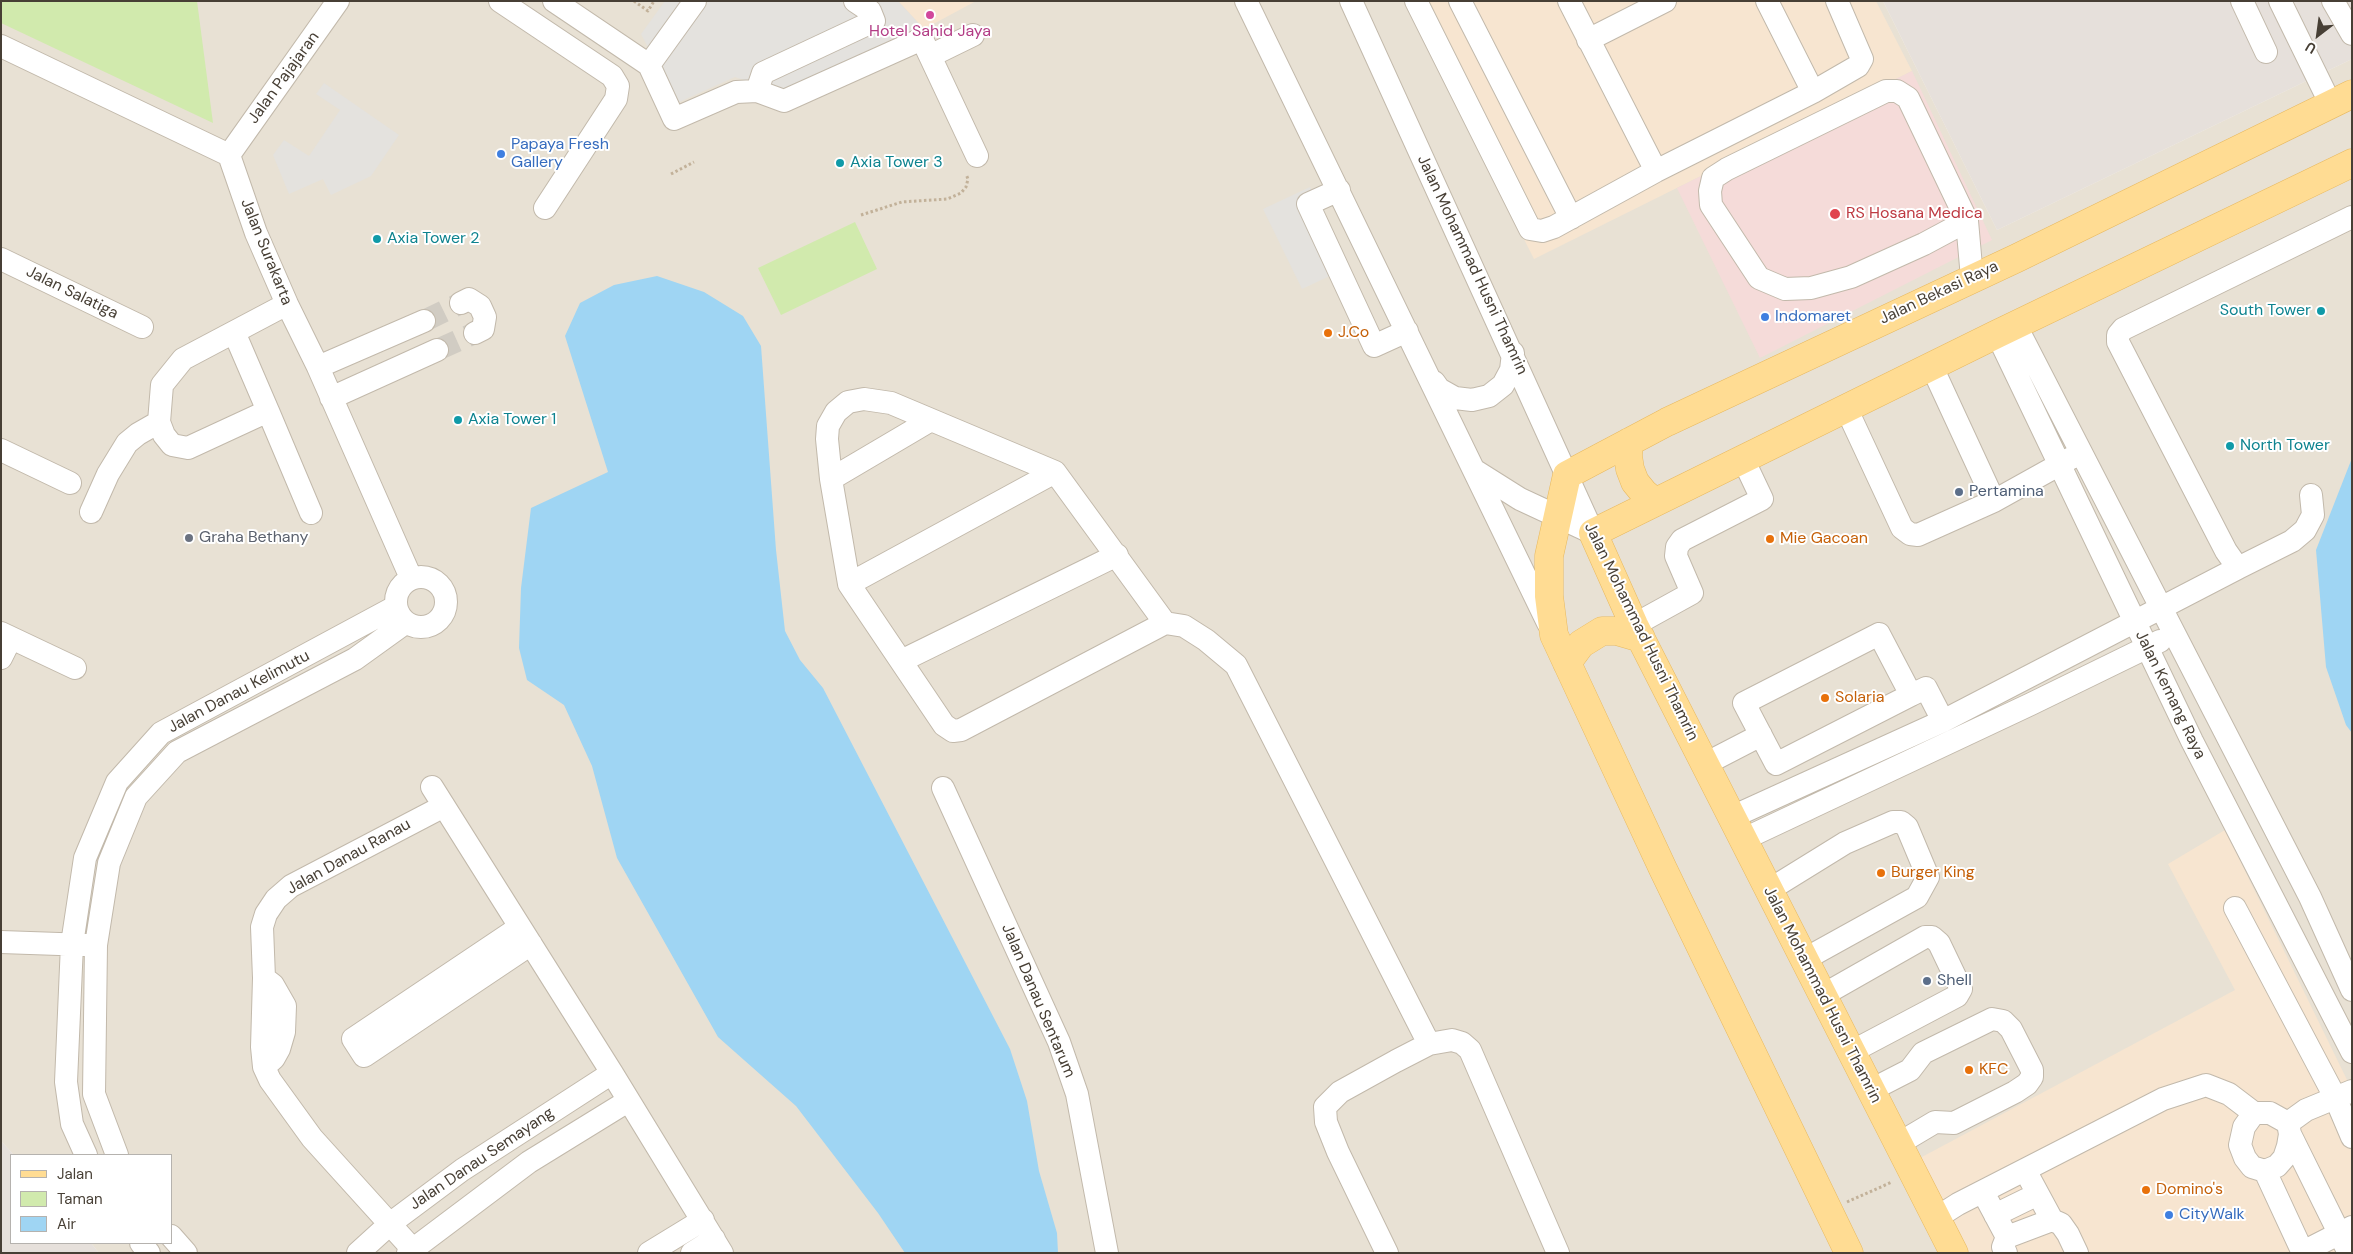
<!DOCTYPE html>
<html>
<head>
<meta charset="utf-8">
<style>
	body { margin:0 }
	#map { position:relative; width:2353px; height:1254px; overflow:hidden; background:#f4efe6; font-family:"DM Sans",sans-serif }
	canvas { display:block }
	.frame { position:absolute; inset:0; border:2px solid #473f35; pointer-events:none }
	.legend { position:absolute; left:10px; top:1154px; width:162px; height:90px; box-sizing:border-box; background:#fff; border:1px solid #b5b2ae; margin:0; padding:6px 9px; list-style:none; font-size:15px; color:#473f35 }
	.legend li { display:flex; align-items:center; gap:10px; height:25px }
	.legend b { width:25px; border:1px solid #b5b2ae }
	.north { position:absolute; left:2293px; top:10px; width:50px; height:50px; -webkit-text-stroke:4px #fff; paint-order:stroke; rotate:210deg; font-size:14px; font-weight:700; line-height:20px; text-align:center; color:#473f35 }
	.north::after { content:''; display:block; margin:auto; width:18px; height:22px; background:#473f35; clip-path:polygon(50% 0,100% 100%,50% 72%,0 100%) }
</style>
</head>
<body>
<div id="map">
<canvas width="2353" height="1254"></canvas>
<div class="frame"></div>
<ul class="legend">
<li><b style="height:6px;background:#ffdc93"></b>Jalan</li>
<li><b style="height:14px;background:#d1eaad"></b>Taman</li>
<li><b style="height:14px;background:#9fd5f3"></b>Air</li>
</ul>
<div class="north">U</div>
</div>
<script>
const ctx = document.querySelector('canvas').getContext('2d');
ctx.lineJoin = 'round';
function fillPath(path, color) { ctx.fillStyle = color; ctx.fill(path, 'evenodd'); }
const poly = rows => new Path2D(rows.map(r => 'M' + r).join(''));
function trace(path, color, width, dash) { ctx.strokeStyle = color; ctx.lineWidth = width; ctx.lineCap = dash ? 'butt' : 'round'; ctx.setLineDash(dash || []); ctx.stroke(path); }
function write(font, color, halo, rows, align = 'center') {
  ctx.font = font + ' "DM Sans",sans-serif'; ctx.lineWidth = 4; ctx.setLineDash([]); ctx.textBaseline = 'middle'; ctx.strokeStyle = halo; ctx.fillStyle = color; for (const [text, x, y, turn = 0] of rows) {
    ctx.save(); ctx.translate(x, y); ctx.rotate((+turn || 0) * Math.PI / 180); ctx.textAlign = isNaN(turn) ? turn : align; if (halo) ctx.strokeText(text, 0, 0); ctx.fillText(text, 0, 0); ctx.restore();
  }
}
const residential = poly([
	[1,1,1883,1,1997,230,2352,59,2352,1253,99,1253,91,1243,171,1243,171,1155,14,1155,1,1141]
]);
const commercial = poly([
	[898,1,976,1,924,29],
	[1404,1,1876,1,1912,71,1534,259],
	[2225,830,2352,1090,2352,1253,1966,1253,1920,1158,2235,990,2168,864]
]);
const industrial = poly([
	[1883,1,2352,1,2352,59,1997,230],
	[1,1141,14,1155,11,1155,11,1243,91,1243,99,1253,1,1253]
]);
const medical = poly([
	[1912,71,1992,240,1760,358,1677,188]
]);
const green = poly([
	[1,1,197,1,213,123,1,23],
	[855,222,877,269,781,315,758,268]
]);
const parking = poly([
	[665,1,898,1,924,29,779,92,735,77,677,103,641,34],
	[324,83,399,135,371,176,331,195,323,179,289,194,273,155,284,140,309,156,340,110,316,94],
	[1310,187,1349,267,1302,289,1263,209]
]);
const water = poly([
	[657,276,704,292,743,316,761,346,776,550,785,631,800,660,823,688,1010,1049,1027,1101,1039,1171,1057,1233,1058,1253,905,1253,878,1213,796,1106,718,1037,617,858,592,766,564,705,527,680,519,648,521,588,531,508,608,472,565,336,580,303,614,285],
	[2352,458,2352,733,2346,725,2326,667,2316,550]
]);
const minorTunnel = poly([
	[424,321,461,303],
	[437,350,475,333]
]);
const path = poly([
	[634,1,648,11,654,1],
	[671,174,694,162],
	[861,215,902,202,947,199,961,193,966,187,968,179,966,174],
	[1847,1202,1892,1182]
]);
const minor = poly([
	[500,1,612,76,618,86,616,99,545,208],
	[554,1,649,65],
	[695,1,649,65,674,119,736,92,757,91,784,101,922,39,977,156],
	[1246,1,1548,623],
	[1351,1,1593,533],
	[1416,1,1530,229,1542,231,1554,227,1656,171,1813,92,1858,66,1862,59,1837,1],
	[1460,1,1571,218],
	[1569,1,1656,171],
	[1767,1,1813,92],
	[2242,1,2266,52],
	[2280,1,2331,105],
	[2333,1,2352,34],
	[1588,40,1665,1],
	[1,46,229,155,256,233,287,304,318,367,411,578],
	[930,56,973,35],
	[757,91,763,73,874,21,870,11,855,1],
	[229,155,338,1],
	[1339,190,1308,204,1374,346,1407,331],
	[1967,221,1924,244,1851,277,1811,288,1785,289,1759,278,1711,205,1710,191,1713,178,1727,169,1886,91,1897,91,1908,98,1967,221,1972,278],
	[1,259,142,327],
	[461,303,469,299,480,306,485,317,483,329,475,333],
	[2016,326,2310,897,2352,990],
	[234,332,268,411],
	[1997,334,2192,741,2352,1052],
	[318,367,424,321],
	[1932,367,1994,501],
	[1434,382,1439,389,1455,398,1472,400,1489,396,1503,385,1511,370,1513,353],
	[331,398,437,350],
	[1847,410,1902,528,1910,534,1918,535,1994,501,2073,457],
	[159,422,164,435,172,445,188,448,268,411,311,513],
	[1,450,70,483],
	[1474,470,1520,499,1593,533],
	[831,479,931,420],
	[91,512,108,474,127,443,138,434,159,422,162,385,183,359,287,304],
	[2238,568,2292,541,2305,530,2313,515,2311,495],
	'396 602a25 25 0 1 1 50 0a25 25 0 1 1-50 0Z',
	[849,584,1055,472],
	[1165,623,1055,472,891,403,864,399,848,402,836,412,828,426,827,439,831,479,849,584,944,725,953,731,961,730,1165,623,1184,626,1206,640,1236,665,1429,1044],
	[1634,625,1692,593,1676,556,1677,547,1682,540,1762,499,1743,459],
	[1,633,75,668],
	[1879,634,1911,695,1776,764,1744,703,1879,634],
	[1,658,11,638],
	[901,661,1117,555],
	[1911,695,1926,688,1943,721],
	[1705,764,1761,735],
	[432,787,612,1073,722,1253],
	[943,788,1059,1042,1077,1094,1107,1253],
	[1732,817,1943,721,2238,568,2226,551,2118,342,2118,335,2123,329,2352,217],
	[1744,839,2031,704,2160,641],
	[1769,890,1845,843,1893,822,1901,822,1907,827,1928,877,1917,897,1805,959],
	[2235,908,2335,1097,2352,1137],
	[520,927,353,1039,364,1056,531,944],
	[1,942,88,945],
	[264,978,273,985,285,1006,284,1032,279,1049,274,1058,264,1067],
	[1823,995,1925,937,1932,937,1939,943,1961,989,1957,996,1851,1052],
	[1871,1090,1910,1070,1923,1053,1992,1019,2003,1021,2011,1029,2032,1070,2032,1077,2027,1084,2015,1092,1954,1123,1935,1122,1898,1144],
	[2288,1123,2270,1113,2254,1113,2244,1127,2240,1145,2245,1158,2252,1167,2265,1171,2277,1166,2284,1158,2288,1146,2290,1134,2288,1123,2306,1110,2352,1091],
	[2290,1134,2349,1253],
	[86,1155,72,1124,66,1082,72,944,85,858,117,782,161,733,395,607],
	[117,1155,94,1094,96,945,109,863,136,797,177,752,355,659,405,623],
	[2025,1170,2052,1220],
	[2265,1171,2303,1253],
	[1983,1192,2007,1237],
	[1995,1215,2038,1194],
	[1936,1218,1958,1204,2163,1099,2206,1085,2229,1094,2254,1113],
	[171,1236,186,1253],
	[141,1243,149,1253],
	[2303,1252,2352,1227],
	[358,1253,391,1223,462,1170,612,1073],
	[408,1253,529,1162,628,1101],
	[416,1253,312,1138,270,1080,264,1067,262,1047,264,978,262,927,266,914,276,899,291,886,444,806],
	[649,1253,703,1220],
	[692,1253,714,1239],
	[1387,1253,1338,1152,1326,1122,1325,1107,1340,1092,1396,1061,1429,1044,1452,1040,1462,1043,1470,1050,1558,1253],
	[2006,1253,2003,1247,2007,1237,2052,1220,2061,1224,2068,1234,2077,1253]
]);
const major = poly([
	[1629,442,1628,456,1630,469,1635,482,1644,493,1655,502],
	[1567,663,1581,644,1602,631,1617,631,1641,638],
	[1849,1253,1663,869,1554,635,1549,596,1549,556,1567,475,1667,422,2017,258,2352,94],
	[1954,1253,1634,625,1593,533,1997,334,2352,163]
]);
const markers = [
	[930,15,5,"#d1479c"],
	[501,154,5,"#3f7fe0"],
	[840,163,5,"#0f9aa8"],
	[1835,214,6,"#e0444e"],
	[377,239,5,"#0f9aa8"],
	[2321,311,5,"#0f9aa8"],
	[1765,317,5,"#3f7fe0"],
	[1328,333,5,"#e8710a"],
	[458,420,5,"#0f9aa8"],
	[2230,446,5,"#0f9aa8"],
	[1959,492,5,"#5c6f8a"],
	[189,538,5,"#6b7280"],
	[1770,539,5,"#e8710a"],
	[1825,698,5,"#e8710a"],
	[1881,873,5,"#e8710a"],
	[1927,981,5,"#5c6f8a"],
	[1969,1070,5,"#e8710a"],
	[2146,1190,5,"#e8710a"],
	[2169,1215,5,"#3f7fe0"]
];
const hotelNames = [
	["Hotel Sahid Jaya",930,32]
];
const streetNames = [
	["Jalan Pajajaran",284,78,-54],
	["Jalan Surakarta",266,252,68],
	["Jalan Mohammad Husni Thamrin",1472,265,65],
	["Jalan Salatiga",72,293,26],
	["Jalan Bekasi Raya",1939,293,-25],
	["Jalan Mohammad Husni Thamrin",1641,632,64],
	["Jalan Danau Kelimutu",239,692,-28],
	["Jalan Kemang Raya",2170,695,64],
	["Jalan Danau Ranau",349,857,-29],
	["Jalan Mohammad Husni Thamrin",1822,995,63],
	["Jalan Danau Sentarum",1038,1001,67],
	["Jalan Danau Semayang",482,1159,-34]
];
const shopNames = [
	["Papaya Fresh",511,145],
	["Gallery",511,163],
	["Indomaret",1775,317],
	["CityWalk",2179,1215]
];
const cultureNames = [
	["Axia Tower 3",850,163],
	["Axia Tower 2",387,239],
	["South Tower",2311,311,"right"],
	["Axia Tower 1",468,420],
	["North Tower",2240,446]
];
const healthNames = [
	["RS Hosana Medica",1846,214]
];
const foodNames = [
	["J.Co",1338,333],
	["Mie Gacoan",1780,539],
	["Solaria",1835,698],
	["Burger King",1891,873],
	["KFC",1979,1070],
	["Domino's",2156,1190]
];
const serviceNames = [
	["Pertamina",1969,492],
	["Shell",1937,981]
];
const worshipNames = [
	["Graha Bethany",199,538]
];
fillPath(residential, '#e8e1d4');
fillPath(commercial, '#f7e5d0');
fillPath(industrial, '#e6e0db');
fillPath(medical, '#f5dbd9');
fillPath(green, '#d1eaad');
fillPath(parking, '#e4e2de');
fillPath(water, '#9fd5f3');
trace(minorTunnel, '#d1ccc3', 22, [22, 11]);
trace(minor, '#c2b9ab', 24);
trace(major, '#e8b95f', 29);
trace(path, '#c2b199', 3, [2.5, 2.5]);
trace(minor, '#fff', 22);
trace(major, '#ffdc93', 28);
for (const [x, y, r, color] of markers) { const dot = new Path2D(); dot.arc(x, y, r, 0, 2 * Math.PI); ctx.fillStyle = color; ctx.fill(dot); trace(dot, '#fff', 2); }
write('16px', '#b23c85', '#fff', hotelNames);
write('16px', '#473f35', '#fff', streetNames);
write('16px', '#366cbe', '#fff', shopNames, 'left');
write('16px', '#0d838f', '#fff', cultureNames, 'left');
write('16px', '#be3a42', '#fff', healthNames, 'left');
write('16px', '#c56008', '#fff', foodNames, 'left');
write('16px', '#4e5e75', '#fff', serviceNames, 'left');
write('16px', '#5b616d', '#fff', worshipNames, 'left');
</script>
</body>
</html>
